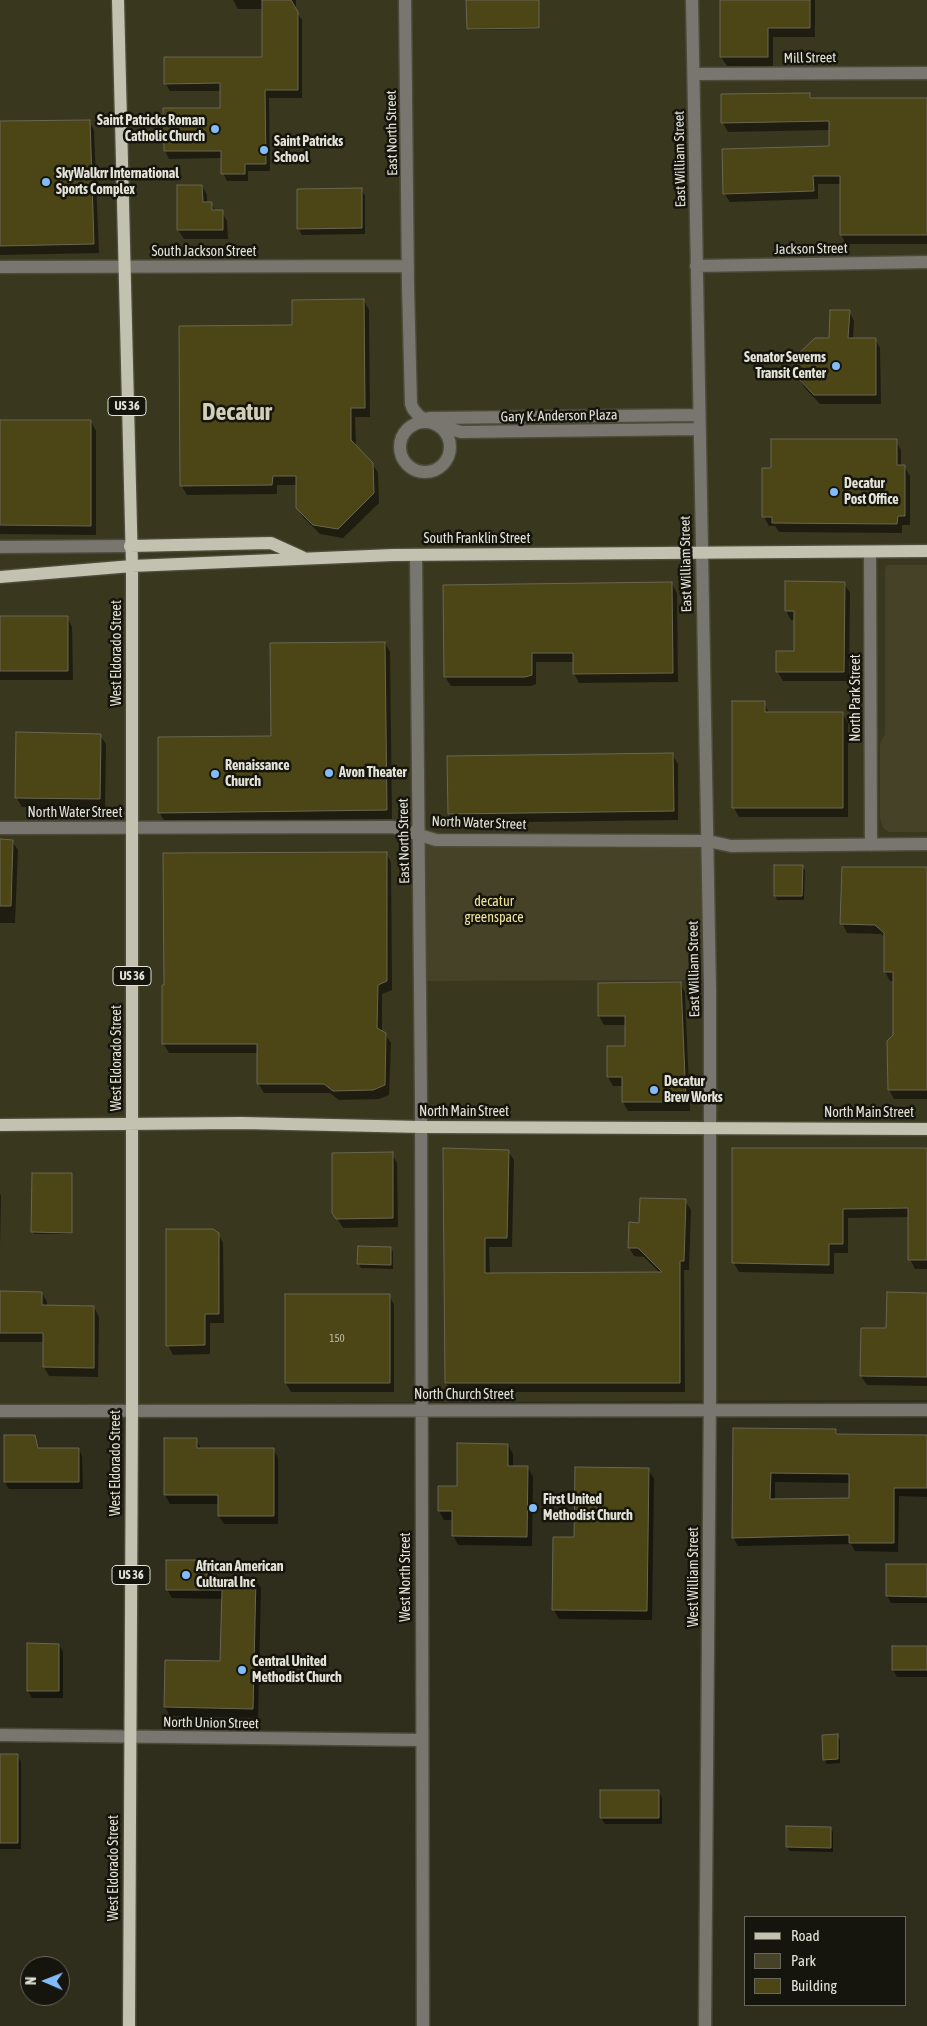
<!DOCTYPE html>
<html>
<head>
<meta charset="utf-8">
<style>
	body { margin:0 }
	#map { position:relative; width:927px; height:2026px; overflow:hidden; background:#2f2d1b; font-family:"Asap Condensed",sans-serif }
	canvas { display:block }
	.legend { position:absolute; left:744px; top:1916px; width:162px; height:90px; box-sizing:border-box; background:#16150d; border:1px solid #68675e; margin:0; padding:6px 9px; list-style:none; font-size:15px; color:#e4e3d8 }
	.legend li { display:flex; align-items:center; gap:10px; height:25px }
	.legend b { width:25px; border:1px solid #68675e }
	.north { position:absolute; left:20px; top:1956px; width:50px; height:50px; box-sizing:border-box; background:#16150d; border:1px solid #68675e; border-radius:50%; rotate:271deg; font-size:14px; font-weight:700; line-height:20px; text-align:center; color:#e4e3d8 }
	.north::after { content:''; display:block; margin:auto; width:18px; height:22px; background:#82bcfa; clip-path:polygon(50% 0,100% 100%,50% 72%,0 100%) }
</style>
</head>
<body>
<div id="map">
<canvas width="927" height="2026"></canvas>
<ul class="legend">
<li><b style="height:6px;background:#c3c1af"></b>Road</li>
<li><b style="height:14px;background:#464227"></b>Park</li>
<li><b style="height:14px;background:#4c4516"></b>Building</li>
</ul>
<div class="north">N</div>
</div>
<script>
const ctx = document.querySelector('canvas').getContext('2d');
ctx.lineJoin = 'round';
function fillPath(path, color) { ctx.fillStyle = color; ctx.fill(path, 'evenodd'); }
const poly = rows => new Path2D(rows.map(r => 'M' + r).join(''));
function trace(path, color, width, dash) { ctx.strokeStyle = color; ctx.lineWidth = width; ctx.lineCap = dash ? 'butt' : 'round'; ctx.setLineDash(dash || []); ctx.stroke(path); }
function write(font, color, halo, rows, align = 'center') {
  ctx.font = font + ' "Asap Condensed",sans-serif'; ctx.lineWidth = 5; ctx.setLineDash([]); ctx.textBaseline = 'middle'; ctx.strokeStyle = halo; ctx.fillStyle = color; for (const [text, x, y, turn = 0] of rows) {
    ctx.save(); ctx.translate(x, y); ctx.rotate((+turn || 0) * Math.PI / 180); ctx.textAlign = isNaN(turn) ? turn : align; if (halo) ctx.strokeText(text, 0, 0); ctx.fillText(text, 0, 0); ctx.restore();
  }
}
const built = poly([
	[0,0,927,0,927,1400,0,1404]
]);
const green = poly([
	[891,565,927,565,927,832,889,832,883,828,880,818,880,743,885,734,885,572,886,566],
	[419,835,708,841,709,980,421,981]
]);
const shadow = poly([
	[233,0,296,0,296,11,302,20,302,98,269,98,270,171,248,171,248,181,227,181,223,173,222,158,169,159,165,151,222,109,222,91,170,91,165,83,264,58,264,9,238,9],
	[467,0,539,0,539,29,469,30],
	[721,0,815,0,815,37,773,37,773,66,727,66,721,57],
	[809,94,812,100,927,99,927,244,846,244,841,235,841,184,818,184,818,199,730,202,724,193,830,147,830,130,728,132,723,123],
	[89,121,94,130,99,253,0,255,0,122],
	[202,186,207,195,207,203,211,203,216,212,222,212,227,221,228,239,184,239,178,230],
	[361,189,365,196,365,234,302,235,298,228],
	[364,301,369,310,370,417,355,417,356,446,372,463,378,473,379,503,343,538,320,534,303,517,297,508,297,485,277,485,277,494,187,495,181,485],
	[849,311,854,321,853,339,875,339,880,348,881,404,820,404,804,387,798,377,831,340],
	[0,421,91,421,96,431,96,535,0,534],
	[896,441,901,450,901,466,904,466,910,476,910,525,902,525,902,533,779,532,775,526,769,526,764,517,764,469,773,469],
	[844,583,850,593,849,681,783,681,777,671,795,652,795,620,791,620,786,611],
	[672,584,677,593,678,682,579,683,574,674,574,662,536,662,536,684,531,686,451,686,445,677,445,586],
	[67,617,72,627,73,680,0,680,0,618],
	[385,643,390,652,392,819,165,822,159,812,272,738],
	[764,702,769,714,842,713,848,723,848,817,739,817,734,808],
	[100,735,106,744,105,808,22,807,16,797],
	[672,754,678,764,678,820,454,823,449,814],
	[0,841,12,841,18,850,15,923,0,923],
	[386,853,391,862,392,990,382,994,382,1032,385,1034,391,1043,389,1095,379,1099,339,1100,330,1093,264,1093,258,1083,258,1053,169,1053,163,1043],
	[802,866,805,870,804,900,777,900,775,895],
	[927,869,927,1099,894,1099,889,1090,895,1036,894,981,890,981,885,972,885,937,881,934,847,933,842,923],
	[680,983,685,992,690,1111,628,1111,623,1102,623,1086,613,1086,608,1077,626,1047,626,1025,604,1025,599,1016,599,984],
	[927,1149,927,1269,915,1269,910,1259,910,1217,848,1218,848,1253,834,1253,834,1274,739,1272,734,1263],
	[444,1150,508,1151,514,1160,512,1247,489,1247,490,1274,661,1274,644,1257,634,1256,629,1247,640,1224,685,1201,691,1210,689,1270,684,1270,685,1392,452,1392,446,1383],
	[392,1154,397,1163,398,1227,343,1228,334,1213],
	[72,1174,72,1234,34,1234,33,1232],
	[0,1194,1,1196,0,1246],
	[218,1233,223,1243,224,1323,210,1323,210,1354,173,1355,168,1345],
	[391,1248,393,1252,393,1269,361,1268,359,1264],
	[0,1292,42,1293,47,1302,47,1307,94,1307,99,1317,98,1377,49,1376,44,1367,44,1342,0,1342],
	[927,1294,927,1386,867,1385,861,1376,887,1329],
	[389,1295,394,1305,394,1392,291,1392,286,1383],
	[735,1429,836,1430,839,1436,927,1436,927,1497,899,1496,898,1552,855,1551,851,1544,738,1546,733,1537],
	[775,1482,850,1483,850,1499,775,1500],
	[34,1436,40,1450,79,1449,82,1456,83,1489,9,1489,5,1482],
	[165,1439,196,1439,201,1449,273,1449,278,1458,278,1524,224,1524,219,1516,219,1504,170,1504,165,1495],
	[508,1445,513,1454,513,1468,528,1468,533,1477,532,1546,458,1545,453,1535,453,1520,444,1520,439,1511,458,1487],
	[648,1469,654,1479,652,1620,559,1619,554,1610],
	[206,1561,212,1570,211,1578,255,1579,261,1588,258,1718,170,1716,165,1707,221,1662,223,1599,172,1598,167,1589],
	[887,1565,927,1565,927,1603,891,1603,887,1596],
	[59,1645,63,1652,63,1698,32,1698,28,1691],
	[893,1647,927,1647,927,1677,897,1677,893,1670],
	[837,1736,840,1740,840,1763,827,1764,824,1759],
	[0,1755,17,1755,21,1762,21,1849,0,1849],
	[658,1791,662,1798,662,1824,605,1824,601,1818],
	[787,1828,830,1828,833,1832,833,1852,790,1851,787,1847]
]);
const building = poly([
	[262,0,291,0,298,12,298,90,265,90,266,164,245,164,245,174,221,174,221,151,164,151,163,108,220,108,220,83,164,84,164,57,262,57,262,0],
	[466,0,539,0,539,28,467,29,466,0],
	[720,0,810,0,810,28,768,28,768,57,720,57,720,0],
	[810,93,810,98,927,98,927,235,840,235,840,176,813,176,814,191,723,194,722,149,829,146,829,121,721,123,721,94,810,93],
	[90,120,94,244,0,246,0,121,90,120],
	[177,185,202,185,203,202,212,202,212,210,223,210,223,230,177,230,177,185],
	[362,188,362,228,297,229,297,189,362,188],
	[364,299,365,408,351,408,351,440,373,463,374,493,338,529,313,525,296,508,296,476,273,476,272,485,180,486,179,326,292,325,292,300,364,299],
	[830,310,850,310,848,338,876,338,876,395,814,395,797,377,797,355,815,338,829,338,830,310],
	[0,420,91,420,91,526,0,525,0,420],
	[771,439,897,439,897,465,905,465,905,516,898,516,897,524,772,523,772,517,762,517,762,468,771,468,771,439],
	[785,581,845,582,844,672,776,672,776,651,794,651,794,611,785,611,785,581],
	[672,582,673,673,573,674,573,653,532,653,532,675,525,677,444,677,443,585,672,582],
	[0,616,68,616,68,671,0,671,0,616],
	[385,642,387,810,158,813,158,737,271,736,270,643,385,642],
	[732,701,765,701,765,712,843,712,843,808,732,808,732,701],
	[16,732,101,734,100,799,15,798,16,732],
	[673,753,674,811,448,814,447,756,673,753],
	[0,839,13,840,11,906,0,906,0,839],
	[387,852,387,981,378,985,377,1028,386,1033,385,1085,373,1090,333,1091,324,1084,257,1084,257,1044,162,1044,162,985,164,985,163,853,387,852],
	[774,865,803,865,802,896,774,896,774,865],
	[842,867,927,867,927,1090,888,1090,887,1041,893,1035,893,972,884,972,884,933,875,925,840,924,842,867],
	[681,982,686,1102,622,1102,622,1077,607,1077,607,1046,625,1046,625,1016,598,1016,598,983,681,982],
	[443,1148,509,1150,507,1238,485,1238,485,1273,662,1272,638,1248,628,1248,629,1222,639,1223,640,1198,686,1199,684,1261,680,1261,680,1383,445,1383,443,1148],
	[732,1148,927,1148,927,1260,908,1260,908,1208,843,1209,843,1244,829,1244,829,1265,732,1263,732,1148],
	[393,1152,393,1218,336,1219,332,1213,332,1153,393,1152],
	[32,1173,72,1173,72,1233,31,1232,32,1173],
	[166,1229,213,1229,219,1233,219,1314,205,1314,205,1345,166,1346,166,1229],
	[358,1246,391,1247,391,1265,357,1264,358,1246],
	[0,1291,42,1292,42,1305,94,1306,94,1368,43,1367,43,1333,0,1333,0,1291],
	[887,1292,927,1293,927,1377,860,1376,861,1328,886,1328,887,1292],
	[285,1294,390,1294,390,1383,285,1383,285,1294],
	[733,1428,836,1429,836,1434,927,1435,927,1488,894,1488,894,1543,849,1543,849,1535,732,1538,733,1428],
	[771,1473,849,1474,849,1498,770,1499,771,1473],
	[4,1435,35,1435,38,1448,79,1448,79,1482,4,1482,4,1435],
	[164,1438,197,1438,197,1448,274,1448,274,1516,218,1516,218,1495,164,1495,164,1438],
	[457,1443,508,1444,508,1466,528,1466,527,1537,452,1536,452,1511,438,1511,438,1486,457,1486,457,1443],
	[575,1467,649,1468,647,1611,552,1610,553,1537,574,1537,575,1467],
	[166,1560,207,1560,207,1577,256,1578,253,1709,164,1707,165,1660,220,1661,222,1590,166,1590,166,1560],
	[886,1564,927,1564,927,1597,886,1596,886,1564],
	[27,1643,59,1644,59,1691,27,1691,27,1643],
	[892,1646,927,1646,927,1670,892,1670,892,1646],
	[838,1734,838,1759,823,1760,822,1735,838,1734],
	[0,1754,18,1754,18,1843,0,1843,0,1754],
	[600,1790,659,1790,659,1818,600,1818,600,1790],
	[786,1826,831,1827,831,1848,786,1847,786,1826]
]);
const minor = poly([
	[405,0,408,286,411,404,413,409,419,416,433,423,461,432,699,429],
	[692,0,710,989,710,1389,705,2026],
	[694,74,927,73],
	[696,266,927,262],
	[0,267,408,266],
	[429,418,699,415],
	'400 447a25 25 0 1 1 50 0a25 25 0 1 1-50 0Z',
	[0,547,130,546],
	[870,552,871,845],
	[416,555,421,1100,423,2026],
	[0,828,393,827,436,840,708,841,731,846,927,844],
	[0,1411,927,1410],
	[0,1735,422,1740]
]);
const major = poly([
	[118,0,132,566,132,1410,129,2026],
	[130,546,271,543,302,557],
	[0,577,132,566,393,555,927,551],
	[0,1125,242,1123,421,1127,927,1129]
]);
const markers = [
	[215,129,5,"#82bcfa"],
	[264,150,5,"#82bcfa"],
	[46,182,5,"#82bcfa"],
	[836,366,5,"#82bcfa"],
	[834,492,5,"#82bcfa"],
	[329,773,5,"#82bcfa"],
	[215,774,5,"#82bcfa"],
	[654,1090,5,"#82bcfa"],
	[533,1508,5,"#82bcfa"],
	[186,1575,5,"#82bcfa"],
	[242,1670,5,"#82bcfa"]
];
const numberNames = [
	["150",337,1339]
];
const shields = [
	[127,406,38],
	[132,976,38],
	[131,1575,38]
];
const shieldNames = [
	["US 36",127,406],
	["US 36",132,976],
	["US 36",131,1575]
];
const streetNames = [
	["Mill Street",810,58,-1],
	["East North Street",392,133,-91],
	["East William Street",680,159,-91],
	["Jackson Street",811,249,-1],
	["South Jackson Street",204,252],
	["Gary K. Anderson Plaza",559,416,-1],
	["South Franklin Street",477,539],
	["East William Street",686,564,-91],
	["West Eldorado Street",117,653,-90],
	["North Park Street",856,698,-90],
	["North Water Street",75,813],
	["North Water Street",479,823,2],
	["East North Street",404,841,-91],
	["East William Street",694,969,-91],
	["West Eldorado Street",117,1058,-90],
	["North Main Street",464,1112],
	["North Main Street",869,1113],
	["North Church Street",464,1395],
	["West Eldorado Street",116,1463,-90],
	["West North Street",406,1577,-90],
	["West William Street",694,1577,-90],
	["North Union Street",211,1723,1],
	["West Eldorado Street",114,1868,-90]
];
const poiNames = [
	["Saint Patricks Roman",205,121,"right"],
	["Catholic Church",205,137,"right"],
	["Saint Patricks",274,142],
	["School",274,158],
	["SkyWalkrr International",56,174],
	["Sports Complex",56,190],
	["Senator Severns",826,358,"right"],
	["Transit Center",826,374,"right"],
	["Decatur",844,484],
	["Post Office",844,500],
	["Renaissance",225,766],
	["Church",225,782],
	["Avon Theater",339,773],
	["Decatur",664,1082],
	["Brew Works",664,1098],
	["First United",543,1500],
	["Methodist Church",543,1516],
	["African American",196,1567],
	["Cultural Inc",196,1583],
	["Central United",252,1662],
	["Methodist Church",252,1678]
];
const parkNames = [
	["decatur",494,902],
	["greenspace",494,918]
];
const townNames = [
	["Decatur",237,412]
];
fillPath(built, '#3a371f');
fillPath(green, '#464227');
fillPath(shadow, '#0007');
fillPath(building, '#4c4516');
trace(building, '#696653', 1);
trace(minor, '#4c4a39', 15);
trace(major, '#4c4a39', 15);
trace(minor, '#78766e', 12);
trace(major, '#c3c1af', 12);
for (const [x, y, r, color] of markers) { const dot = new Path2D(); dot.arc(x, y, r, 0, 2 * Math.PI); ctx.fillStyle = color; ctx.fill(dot); trace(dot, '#16150d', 2); }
write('11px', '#bebca8', null, numberNames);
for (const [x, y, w] of shields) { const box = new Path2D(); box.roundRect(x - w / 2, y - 9.5, w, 19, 4); ctx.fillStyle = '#16150d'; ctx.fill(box); trace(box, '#e4e3d8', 1); }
write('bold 12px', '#e4e3d8', null, shieldNames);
write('14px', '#e4e3d8', '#16150d', streetNames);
write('bold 14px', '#e4e3d8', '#16150d', poiNames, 'left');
write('14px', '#efe499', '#16150d', parkNames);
write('bold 24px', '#d2cfb9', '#16150d', townNames);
</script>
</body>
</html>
